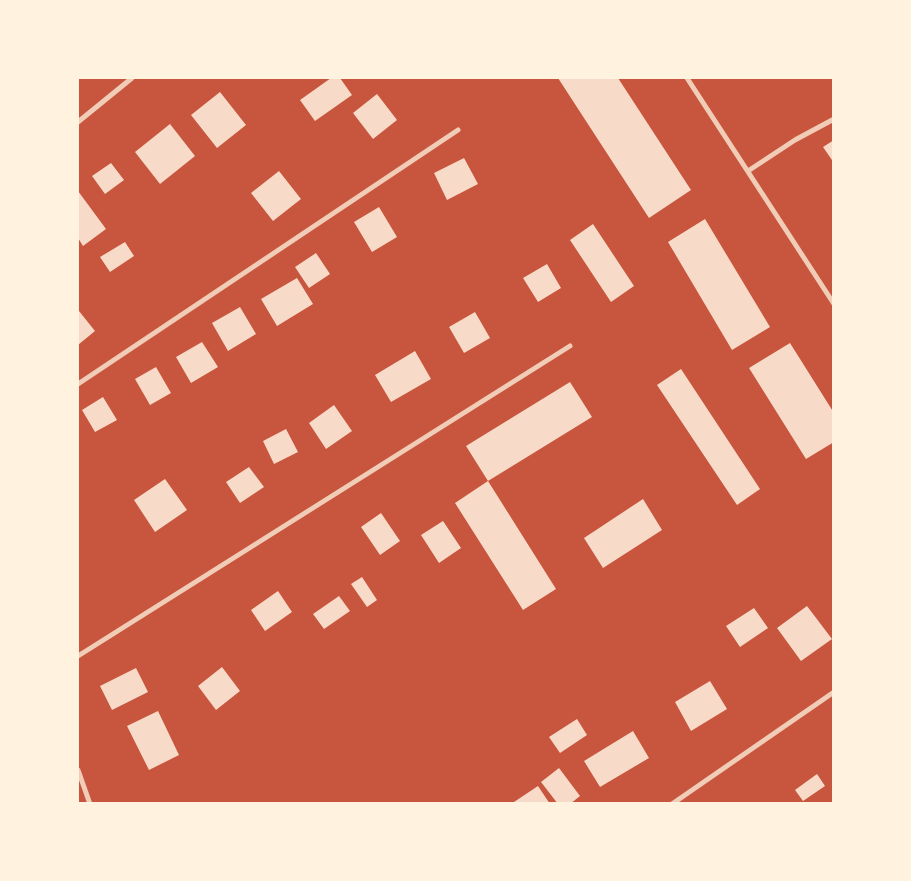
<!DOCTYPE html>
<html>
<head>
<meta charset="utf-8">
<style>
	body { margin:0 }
	#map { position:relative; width:911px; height:881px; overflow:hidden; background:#c8553d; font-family:"Alegreya Sans",sans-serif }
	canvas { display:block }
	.frame { position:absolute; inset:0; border:79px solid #fff3e0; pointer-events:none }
</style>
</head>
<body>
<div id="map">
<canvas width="911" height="881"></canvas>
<div class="frame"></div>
</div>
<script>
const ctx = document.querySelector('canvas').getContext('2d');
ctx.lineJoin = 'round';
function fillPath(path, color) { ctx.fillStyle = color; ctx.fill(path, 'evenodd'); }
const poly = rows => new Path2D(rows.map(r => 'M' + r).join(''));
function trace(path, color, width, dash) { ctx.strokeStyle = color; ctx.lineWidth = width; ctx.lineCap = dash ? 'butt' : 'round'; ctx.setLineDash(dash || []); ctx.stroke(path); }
const building = poly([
	[331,78,340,78,352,95,315,121,300,100],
	[558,78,618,78,691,190,649,218],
	[220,92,246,125,217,148,191,115],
	[377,94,397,120,373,139,353,113],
	[170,124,195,156,160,184,135,152],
	[834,140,834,163,823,147],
	[464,158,478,184,447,200,434,173],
	[111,163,124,180,105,194,92,176],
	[279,171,301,199,273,221,251,193],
	[78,191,106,229,83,246,78,238],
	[379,207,397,237,372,252,354,222],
	[705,219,770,327,732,350,668,242],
	[593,224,634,286,611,302,570,240],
	[125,242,134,256,110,272,100,257],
	[316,253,330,274,309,288,295,267],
	[547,264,561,288,538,302,523,278],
	[297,278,313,304,277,326,261,299],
	[240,307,256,334,228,351,212,323],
	[79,311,95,331,78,345,78,312],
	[475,312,490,338,464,353,449,327],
	[202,342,218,367,191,383,176,357],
	[790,343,834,413,834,442,806,459,749,368],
	[415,351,431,379,391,402,375,375],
	[156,367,171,393,150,405,135,379],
	[681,369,760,489,737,505,657,385],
	[570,382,592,417,488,481,556,589,523,610,455,503,488,481,466,446],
	[103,397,117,420,95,432,82,410],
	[334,405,352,431,326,449,309,423],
	[286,429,298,452,274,464,263,441],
	[249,467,264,487,240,503,226,482],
	[165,479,187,510,155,532,134,500],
	[643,499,662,530,603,568,584,538],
	[381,513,400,541,380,555,361,527],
	[443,521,461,548,439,563,421,535],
	[362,577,377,600,367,607,351,584],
	[278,591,292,612,265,631,251,610],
	[339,596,350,611,324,629,313,614],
	[807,606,832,639,801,661,777,628],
	[754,608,768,628,740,647,726,626],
	[222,667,240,691,216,710,198,686],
	[136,668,148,692,112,710,100,686],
	[710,681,727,709,691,731,675,702],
	[158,711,179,755,149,770,127,726],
	[577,719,587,735,560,753,549,737],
	[633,731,649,758,600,787,584,761],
	[559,768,580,796,570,804,558,804,541,782],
	[817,774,825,786,803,801,795,790],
	[538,786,550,804,511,804]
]);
const minor = poly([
	[687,78,834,304],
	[78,122,132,78],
	[748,171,795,140,834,119],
	[78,384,458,130],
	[78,656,570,346],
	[78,770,90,804],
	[672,804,834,692]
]);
fillPath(building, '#f7dbc8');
trace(minor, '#f1ccb7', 5);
</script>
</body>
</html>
